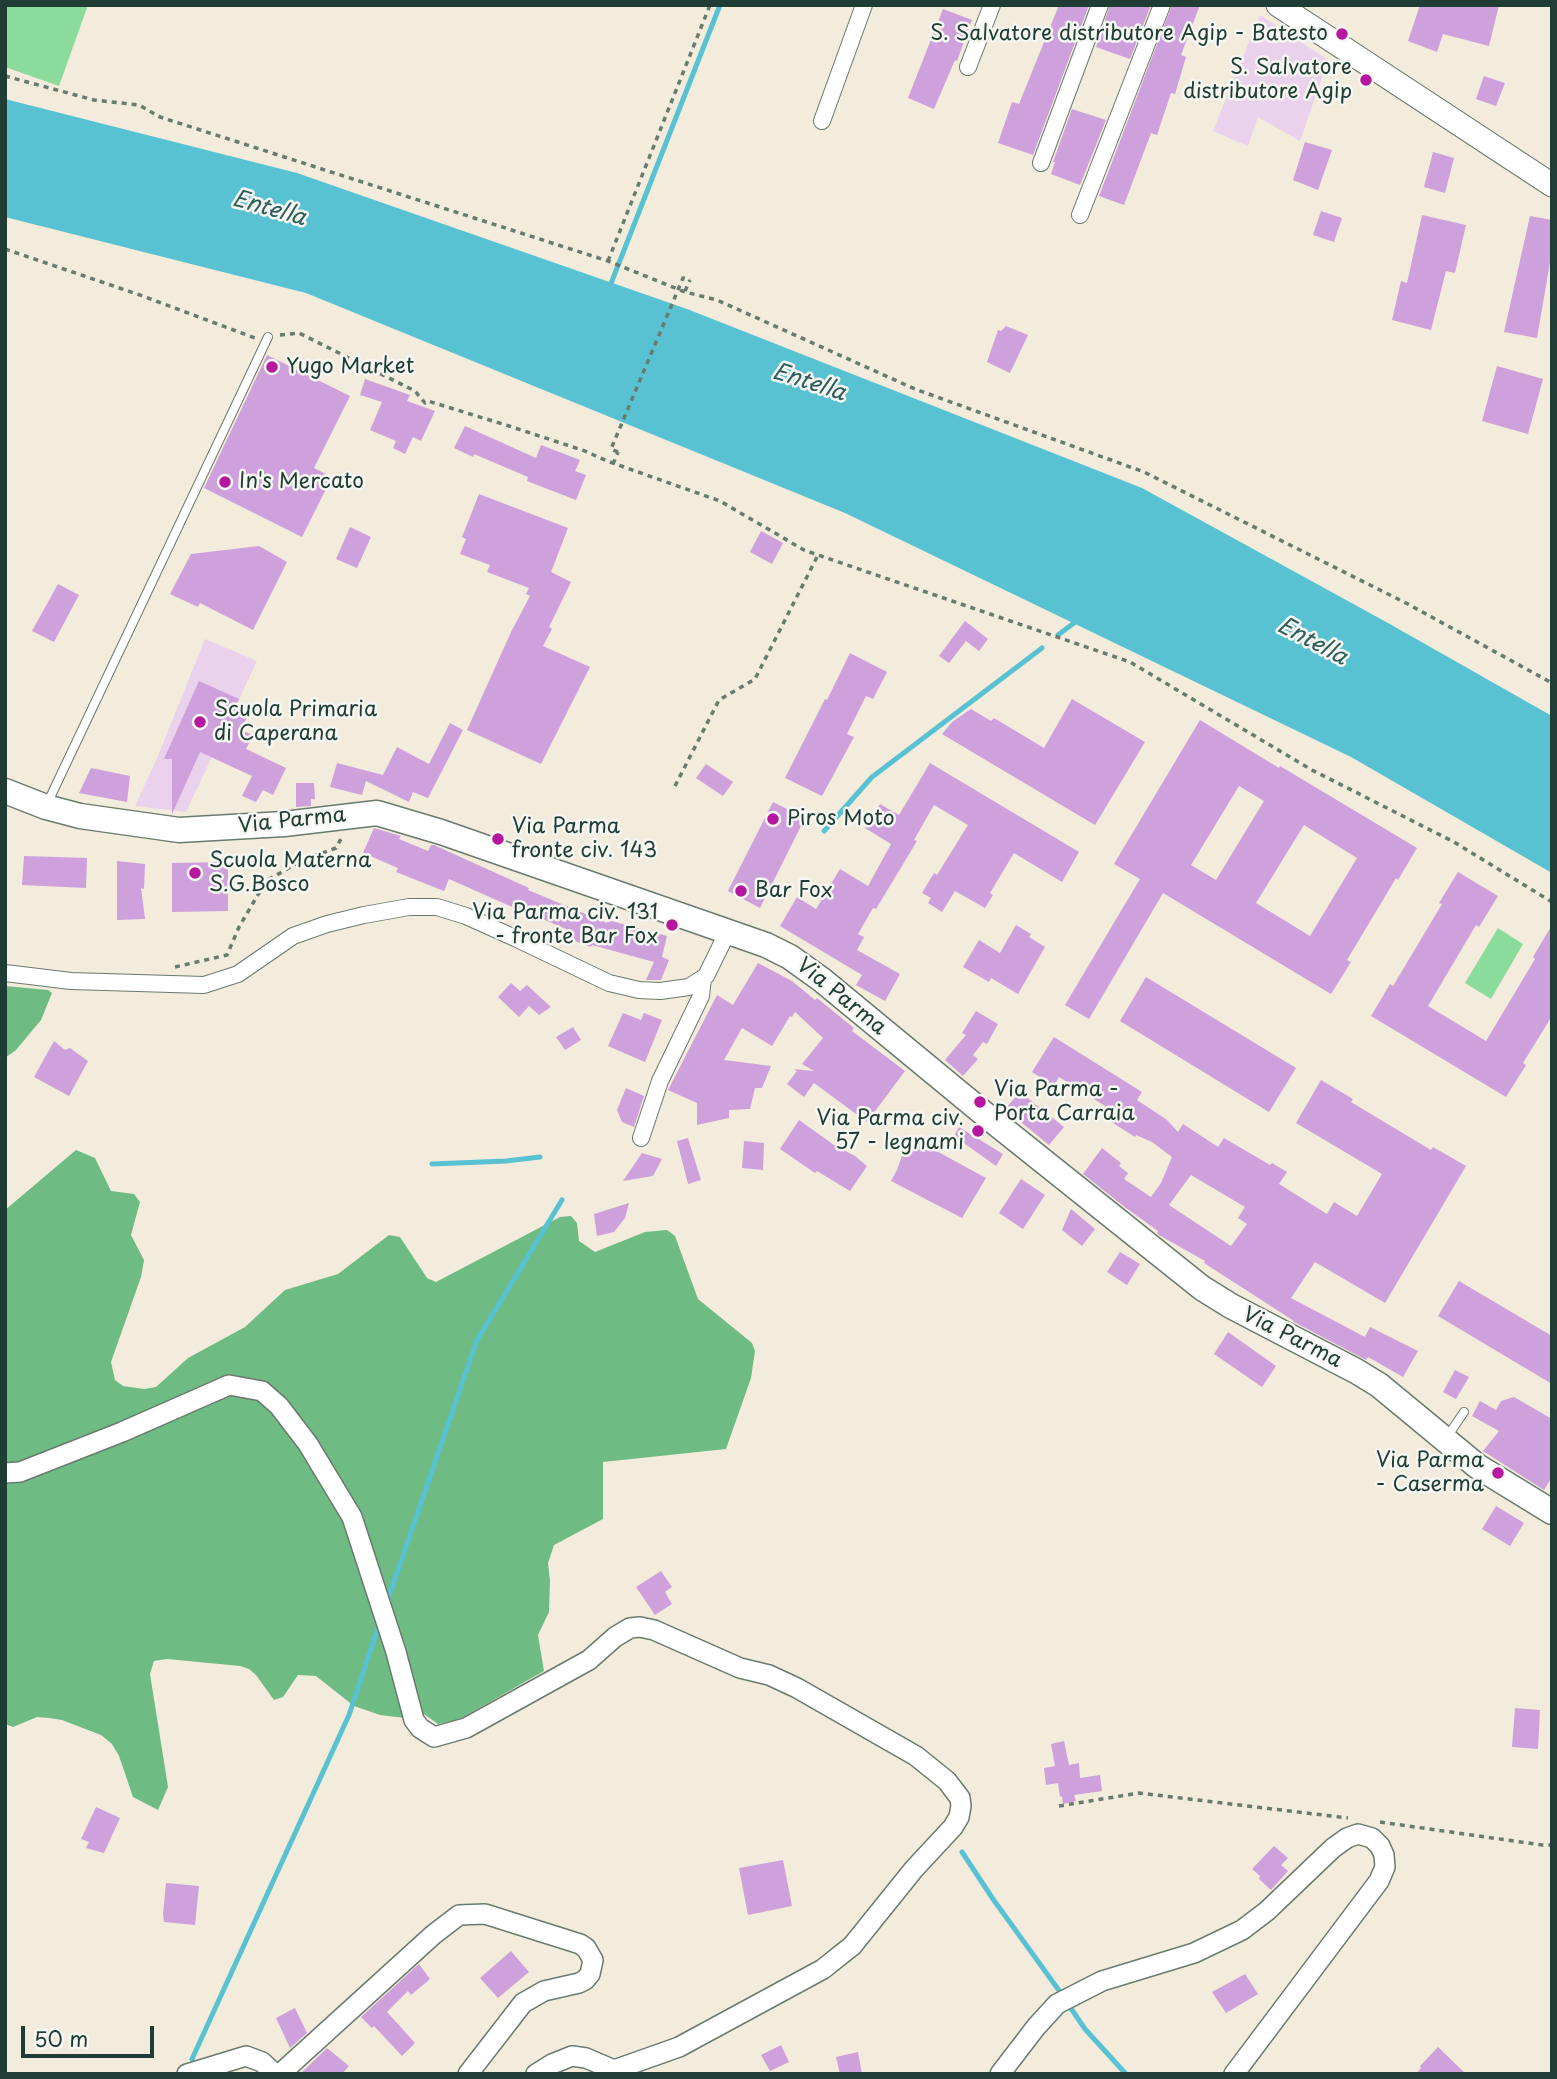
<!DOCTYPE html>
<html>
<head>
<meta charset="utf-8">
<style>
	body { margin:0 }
	#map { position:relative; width:1557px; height:2079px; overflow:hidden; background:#f3ebdb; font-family:"Playpen Sans",sans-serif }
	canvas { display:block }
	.frame { position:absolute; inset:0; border:7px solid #1f3d34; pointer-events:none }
	.scale { position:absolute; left:21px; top:2026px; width:133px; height:32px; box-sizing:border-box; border:4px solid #1f3d34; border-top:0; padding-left:9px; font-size:21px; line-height:24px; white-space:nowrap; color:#1f3d34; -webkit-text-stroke:5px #f6f6f2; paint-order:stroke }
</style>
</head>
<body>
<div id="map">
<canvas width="1557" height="2079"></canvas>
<div class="frame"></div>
<div class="scale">50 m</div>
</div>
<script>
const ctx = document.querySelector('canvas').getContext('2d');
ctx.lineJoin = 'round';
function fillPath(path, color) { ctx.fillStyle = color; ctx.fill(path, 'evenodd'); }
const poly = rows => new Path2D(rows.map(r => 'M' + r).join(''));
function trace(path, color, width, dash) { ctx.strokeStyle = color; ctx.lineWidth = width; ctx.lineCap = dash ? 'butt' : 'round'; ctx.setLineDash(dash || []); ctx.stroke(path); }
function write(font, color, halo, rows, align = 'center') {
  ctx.font = font + ' "Playpen Sans",sans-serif'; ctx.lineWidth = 5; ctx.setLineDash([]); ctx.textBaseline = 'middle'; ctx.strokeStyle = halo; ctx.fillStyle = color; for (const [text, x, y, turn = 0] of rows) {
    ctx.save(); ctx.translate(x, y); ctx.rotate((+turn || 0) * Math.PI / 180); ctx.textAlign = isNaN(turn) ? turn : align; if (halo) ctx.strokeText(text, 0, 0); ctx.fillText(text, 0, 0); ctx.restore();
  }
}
const built = poly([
	[1260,15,1328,60,1300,141,1258,117,1248,146,1213,131],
	[205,639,257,661,186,812,135,806,158,756]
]);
const green = poly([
	[5,5,88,5,59,86,5,67],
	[1498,928,1523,944,1491,999,1465,983]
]);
const forest = poly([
	[5,986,48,990,52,993,41,1020,16,1050,5,1058],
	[76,1150,95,1158,111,1191,134,1194,140,1202,131,1235,144,1260,141,1277,111,1362,115,1380,123,1386,144,1389,156,1387,188,1358,245,1327,285,1290,338,1274,389,1235,400,1237,427,1278,436,1282,560,1217,571,1216,577,1223,579,1241,595,1252,645,1232,667,1230,675,1236,698,1299,752,1343,755,1351,751,1378,726,1449,603,1462,603,1519,554,1545,548,1563,550,1581,549,1612,538,1635,544,1671,458,1720,438,1724,421,1712,405,1718,380,1715,354,1706,316,1676,298,1675,283,1697,274,1700,256,1675,249,1669,240,1666,167,1659,154,1661,150,1674,168,1787,158,1810,133,1797,119,1756,112,1744,101,1735,62,1720,49,1718,37,1717,13,1727,5,1724,5,1210]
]);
const water = poly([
	[5,99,297,173,687,309,1142,488,1388,623,1552,716,1552,873,1351,757,845,513,306,293,5,217]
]);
const stream = poly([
	[610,286,720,5],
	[1058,635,1078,620],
	[824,831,872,777,1042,648],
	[432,1164,506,1161,540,1157],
	[387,1602,477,1340,562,1200],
	[962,1852,993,1899,1063,1996],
	[1068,2004,1085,2029,1126,2074],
	[192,2059,349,1715,379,1625]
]);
const building = poly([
	[1059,5,1089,5,1033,155,998,143,1012,102,1019,104],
	[1110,5,1151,5,1130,59,1096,47],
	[1172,5,1200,5,1181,55,1186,57,1175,94,1171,93,1157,135,1151,133,1124,205,1099,196],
	[1420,5,1499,5,1489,46,1443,34,1437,52,1408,41],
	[943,9,972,20,957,61,955,60,934,109,908,98],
	[1484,76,1505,83,1496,106,1476,99],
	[1072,109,1106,120,1080,185,1051,174,1055,162,1053,162],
	[1305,142,1332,150,1318,190,1293,180],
	[1433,152,1454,158,1445,193,1424,187],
	[1321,211,1342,218,1334,242,1313,235],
	[1422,215,1466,225,1455,273,1446,271,1431,330,1392,320,1401,281,1407,283],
	[1530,216,1552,220,1552,251,1537,338,1504,332],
	[1006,326,1028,335,1010,373,987,362,998,330,1001,331],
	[267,355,350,396,314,468,332,477,302,537,204,488],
	[1497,366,1543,379,1528,434,1482,421],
	[365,379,410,395,407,401,435,411,421,441,413,437,405,454,393,448,396,441,370,430,382,402,360,395],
	[465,426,536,458,541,445,580,460,575,471,586,475,576,500,527,481,528,477,474,454,473,457,454,448],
	[479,494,568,528,551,572,571,582,549,627,552,629,543,646,590,667,541,764,467,730,511,632,530,596,526,594,529,588,487,572,490,565,460,554,466,539,462,537],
	[350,527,371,537,357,568,336,559],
	[761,531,783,543,772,564,750,552],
	[259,546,287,562,253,630,200,603,198,607,170,594,191,554],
	[58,584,79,595,54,642,32,631],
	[965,621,988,639,979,651,966,641,949,663,939,656],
	[850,653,887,672,873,699,866,696,847,734,854,737,822,796,785,778,825,699,827,700],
	[199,681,239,699,235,707,249,713,241,730,253,735,246,749,286,768,273,795,263,790,256,802,242,796,252,776,200,752,172,814,172,759,164,759],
	[1072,699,1145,742,1095,825,942,734,952,722,971,709,991,721,994,718,1044,748],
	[1200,720,1279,768,1280,766,1417,848,1398,880,1396,878,1347,960,1351,962,1331,994,1163,893,1089,1019,1065,1005,1140,879,1114,864],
	[1239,786,1264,801,1216,880,1191,865],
	[1304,825,1357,858,1310,936,1256,903],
	[450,723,463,730,428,798,413,792,409,802,366,781,362,795,330,787,337,763,383,775,397,747,429,764],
	[930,763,1079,852,1062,882,1014,853,990,893,993,895,985,908,955,891,942,912,928,903,931,898,922,893,934,873,937,875,968,825,934,805,914,840,917,841,876,909,873,908,858,934,864,937,857,950,900,974,885,1001,856,985,862,975,780,926,797,897,816,909,840,869,868,886,891,844,865,828,880,804,899,815],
	[706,764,733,782,723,796,696,778],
	[91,768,130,776,127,802,79,793],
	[296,783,314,783,315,799,311,799,311,806,296,807],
	[773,802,805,818,760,908,728,891],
	[374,828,401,836,399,839,428,851,431,845,434,845,529,888,528,890,607,923,608,920,667,936,662,957,669,960,661,980,646,980,654,962,592,945,591,947,577,942,565,934,566,929,519,909,519,910,449,879,444,891,396,872,398,868,363,853],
	[24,856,87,858,86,888,22,885],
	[117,861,145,864,144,889,141,888,145,919,117,920],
	[228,862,228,911,172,912,172,863],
	[1458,872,1498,896,1479,927,1476,925,1428,1006,1486,1041,1535,959,1533,957,1552,925,1552,1016,1523,1063,1526,1065,1506,1097,1371,1016,1390,984,1393,986,1442,904,1439,903],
	[1016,925,1031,934,1029,937,1045,947,1018,994,991,978,989,982,963,967,979,940,1000,953],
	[758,963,792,981,815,1000,817,998,854,1028,852,1031,905,1071,867,1122,814,1083,804,1097,787,1084,797,1071,794,1069,814,1071,802,1064,823,1038,795,1012,792,1017,790,1016,772,1046,742,1028,724,1060,771,1066,762,1088,755,1088,750,1109,729,1110,729,1118,697,1125,697,1103,668,1090,717,995,733,1005],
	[1146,977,1296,1068,1269,1112,1120,1021],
	[511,983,520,991,527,985,551,1007,539,1015,529,1006,519,1017,498,997],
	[976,1011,998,1024,987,1044,983,1042,973,1055,978,1059,963,1076,945,1060,966,1035,962,1033],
	[623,1013,641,1020,644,1013,662,1020,645,1062,608,1046],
	[573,1027,581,1040,565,1050,556,1037],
	[1054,1037,1142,1092,1137,1100,1167,1120,1178,1132,1183,1124,1218,1147,1224,1138,1270,1165,1272,1163,1287,1172,1279,1184,1327,1214,1334,1202,1357,1216,1382,1174,1296,1123,1321,1080,1353,1099,1351,1102,1431,1150,1433,1147,1466,1166,1385,1303,1315,1262,1291,1298,1365,1337,1370,1327,1418,1351,1403,1377,1368,1357,1366,1360,1294,1322,1294,1321,1204,1263,1205,1261,1159,1235,1157,1233,1158,1231,1126,1208,1083,1174,1102,1148,1121,1163,1119,1166,1128,1173,1124,1179,1151,1197,1161,1183,1172,1157,1152,1142,1136,1135,1135,1137,1102,1116,1102,1111,1105,1106,1059,1077,1054,1086,1032,1072],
	[1191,1175,1245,1207,1238,1218,1247,1224,1231,1246,1169,1205],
	[54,1041,65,1050,70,1048,88,1061,69,1096,34,1077],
	[626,1088,644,1096,634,1127,622,1122,617,1110],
	[1020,1092,1064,1127,1049,1145,1005,1109],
	[799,1120,834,1145,855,1156,867,1166,850,1191,817,1171,815,1173,780,1149],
	[959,1127,1003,1154,996,1166,954,1136],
	[909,1136,986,1178,962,1218,891,1181,897,1170],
	[688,1138,701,1180,688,1184,677,1141],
	[744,1141,764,1143,763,1170,742,1168],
	[642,1153,662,1159,653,1176,623,1181],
	[1021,1179,1045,1195,1023,1229,999,1213],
	[629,1203,625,1218,614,1232,597,1236,594,1214],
	[1071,1209,1095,1229,1082,1246,1062,1230],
	[1120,1252,1140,1264,1127,1285,1107,1272],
	[1459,1281,1552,1336,1552,1384,1438,1316],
	[1228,1332,1276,1366,1262,1387,1214,1354],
	[1455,1370,1469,1377,1456,1399,1443,1392],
	[1514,1397,1552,1419,1552,1477,1544,1490,1483,1451,1499,1431,1472,1416,1480,1401,1496,1410,1501,1401],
	[1496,1506,1524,1523,1510,1546,1482,1529],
	[661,1571,672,1587,665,1592,672,1604,655,1615,636,1587],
	[1515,1708,1540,1710,1538,1749,1512,1747],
	[1064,1741,1069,1765,1079,1763,1080,1778,1100,1775,1102,1791,1074,1795,1076,1801,1063,1804,1062,1796,1060,1797,1058,1783,1046,1785,1044,1768,1055,1766,1051,1744],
	[96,1807,120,1818,104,1853,86,1848,89,1842,81,1839],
	[1274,1846,1288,1858,1281,1865,1288,1871,1271,1890,1259,1879,1260,1876,1252,1869],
	[783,1860,792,1906,748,1915,739,1868],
	[166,1883,199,1886,195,1925,164,1922,163,1914],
	[511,1951,529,1972,498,1998,480,1978],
	[419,1964,430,1979,411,1995,408,1991,387,2012,415,2043,402,2056,374,2026,372,2028,361,2017],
	[1245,1974,1258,1994,1226,2013,1212,1992],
	[295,2008,307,2033,290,2048,276,2018],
	[781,2045,789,2062,770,2071,761,2055],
	[1438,2047,1466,2074,1416,2074,1421,2068,1420,2066],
	[327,2048,349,2066,342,2074,300,2074],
	[858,2052,862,2074,840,2074,836,2057]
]);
const path = poly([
	[5,76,94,100,139,105,160,117,608,261,685,292,717,300,915,389,1144,472,1406,603,1552,683],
	[5,249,137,294,255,338],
	[608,261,710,5],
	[685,291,690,280],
	[280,335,299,333,415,391,425,403,428,401,509,426,585,451,607,461,720,501,804,550,818,555,1130,662,1312,770,1454,842,1552,902],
	[613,464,618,452],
	[675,786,719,700,755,679,818,555],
	[175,967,227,955,239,927,266,881,301,861,336,848,342,837],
	[1059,1806,1139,1793,1348,1818],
	[1380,1822,1542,1845,1552,1845]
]);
const service = poly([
	[47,804,268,337],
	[1447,1437,1464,1412]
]);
const minor = poly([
	[968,67,992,5],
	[822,121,864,5],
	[1041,163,1100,5],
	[1080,215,1162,5],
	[5,973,71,981,204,985,238,974,293,936,327,924,364,915,409,907,437,907,466,916,515,938,609,983,639,990,660,991,689,987,706,976,728,931],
	[641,1138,660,1081,701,996,703,978]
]);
const tertiary = poly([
	[5,1473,20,1472,122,1432,229,1385,262,1391,279,1406,308,1444,352,1517,396,1652,414,1720,420,1728,434,1737,466,1728,589,1660,615,1637,630,1628,640,1627,654,1630,740,1668,769,1675,797,1688,916,1756,947,1781,960,1798,961,1806,959,1817,953,1827,914,1869,852,1946,843,1953,823,1969,679,2047,614,2070,610,2074],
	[187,2074,246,2056,262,2062,275,2074],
	[280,2074,433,1935,459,1915,485,1914,580,1944,586,1948,593,1960,590,1974,585,1980,579,1983,544,1991,523,2003,468,2074],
	[536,2074,552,2064,572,2056,586,2058,614,2070],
	[1000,2074,1036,2027,1057,2004,1102,1981,1194,1953,1242,1930,1267,1911,1333,1848,1347,1838,1358,1834,1372,1838,1380,1846,1384,1855,1385,1867,1379,1881,1234,2074]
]);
const secondary = poly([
	[1278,5,1552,185]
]);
const primary = poly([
	[5,791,46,807,80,816,179,830,284,824,377,813,441,832,766,945,790,957,822,980,993,1121,1202,1288,1231,1306,1356,1371,1379,1385,1477,1466,1552,1512]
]);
const pathBridge = poly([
	[618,452,611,449,683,278,690,280]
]);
const markers = [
	[1342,34,7,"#b5179e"],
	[1366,80,7,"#b5179e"],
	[272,367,7,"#b5179e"],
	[225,482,7,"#b5179e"],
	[200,722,7,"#b5179e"],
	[773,819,7,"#b5179e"],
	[498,839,7,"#b5179e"],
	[195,873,7,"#b5179e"],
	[741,891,7,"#b5179e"],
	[672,925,7,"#b5179e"],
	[980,1102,7,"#b5179e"],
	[978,1131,7,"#b5179e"],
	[1498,1473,7,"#b5179e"]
];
const poiNames = [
	["S. Salvatore distributore Agip - Batesto",1328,34,"right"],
	["S. Salvatore",1352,68,"right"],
	["distributore Agip",1352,92,"right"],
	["Yugo Market",286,367],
	["In's Mercato",239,482],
	["Scuola Primaria",214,710],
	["di Caperana",214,734],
	["Piros Moto",787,819],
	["Via Parma",512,827],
	["fronte civ. 143",512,851],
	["Scuola Materna",209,861],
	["S.G.Bosco",209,885],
	["Bar Fox",755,891],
	["Via Parma civ. 131",658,913,"right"],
	["- fronte Bar Fox",658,937,"right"],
	["Via Parma -",994,1090],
	["Porta Carraia",994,1114],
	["Via Parma civ.",964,1119,"right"],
	["57 - legnami",964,1143,"right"],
	["Via Parma",1484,1461,"right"],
	["- Caserma",1484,1485,"right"]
];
const streetNames = [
	["Via Parma",292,821,-6],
	["Via Parma",841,997,39],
	["Via Parma",1292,1338,27]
];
const waterNames = [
	["Entella",269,209,16],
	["Entella",809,383,18],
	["Entella",1312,642,28]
];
fillPath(built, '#ead1ec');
fillPath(green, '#8adb9c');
fillPath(forest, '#6fbb84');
fillPath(water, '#58c2d3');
trace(stream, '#58c2d3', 5);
fillPath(building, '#cea0dc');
trace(service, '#697a6e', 10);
trace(minor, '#697a6e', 18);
trace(tertiary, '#697a6e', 22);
trace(secondary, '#697a6e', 25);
trace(primary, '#697a6e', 27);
trace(path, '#697a6e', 3.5, [5, 5]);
trace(service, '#fff', 8);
trace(minor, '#fff', 16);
trace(tertiary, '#fff', 19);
trace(secondary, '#fff', 23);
trace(primary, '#fff', 24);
trace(pathBridge, '#697a6e', 3.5, [5, 5]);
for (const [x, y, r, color] of markers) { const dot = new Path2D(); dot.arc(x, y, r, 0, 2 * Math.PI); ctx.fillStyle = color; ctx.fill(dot); trace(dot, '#f6f6f2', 2.5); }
write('21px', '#1f3d34', '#f6f6f2', poiNames, 'left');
write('21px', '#1f3d34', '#f6f6f2', streetNames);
write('italic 23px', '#2d5e5c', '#f6f6f2', waterNames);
</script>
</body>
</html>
